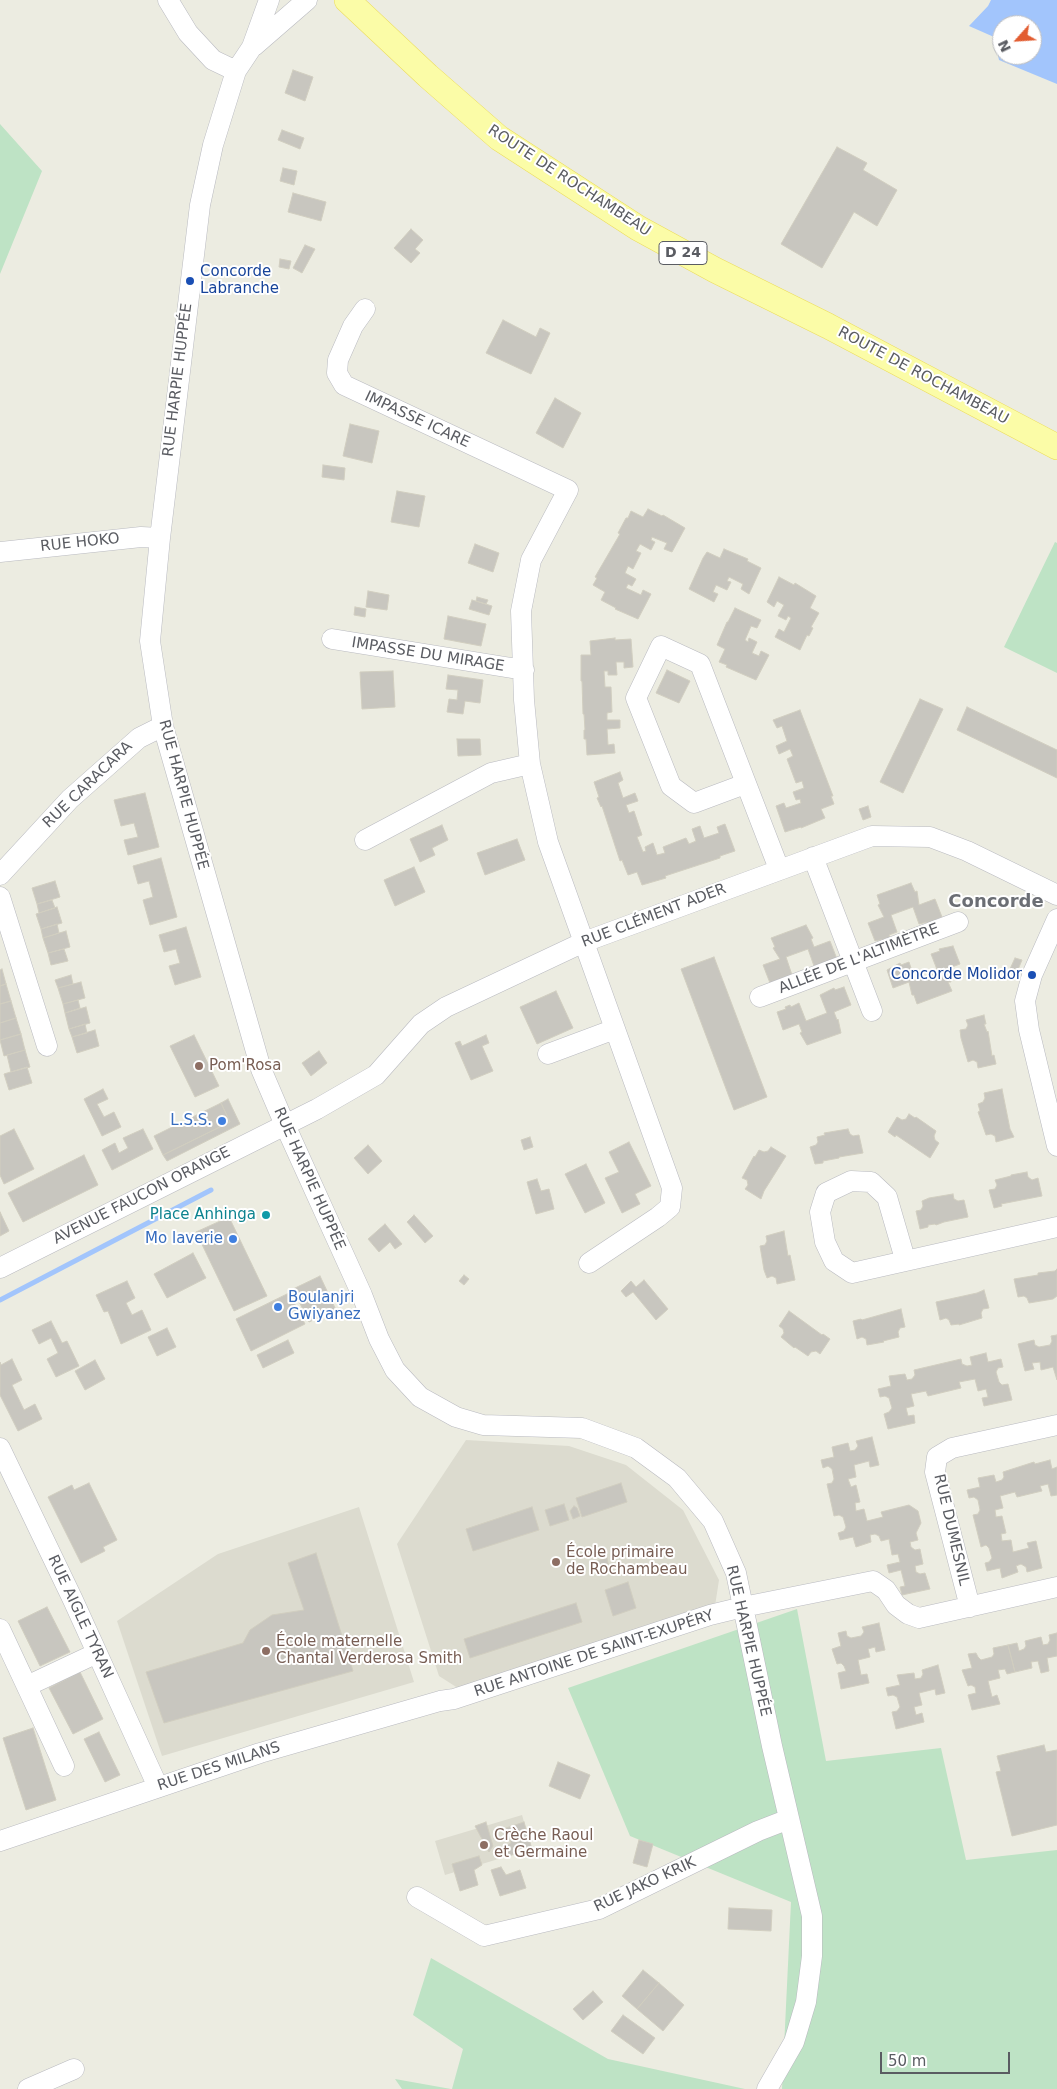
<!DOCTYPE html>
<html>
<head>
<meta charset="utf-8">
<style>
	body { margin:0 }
	#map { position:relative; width:1057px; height:2089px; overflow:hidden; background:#ecece1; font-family:"DejaVu Sans",sans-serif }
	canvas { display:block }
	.north { position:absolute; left:992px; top:15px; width:50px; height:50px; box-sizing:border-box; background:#fff; border:1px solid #bdbec0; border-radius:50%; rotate:244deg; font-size:14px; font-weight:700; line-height:20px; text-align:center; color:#5a5c62 }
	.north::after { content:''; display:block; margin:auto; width:18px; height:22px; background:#e25d31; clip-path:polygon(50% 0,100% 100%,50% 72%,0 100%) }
	.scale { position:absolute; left:880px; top:2052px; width:130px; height:22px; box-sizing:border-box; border:2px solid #5a5c62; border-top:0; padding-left:6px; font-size:15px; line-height:18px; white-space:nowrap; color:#5a5c62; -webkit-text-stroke:4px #fff; paint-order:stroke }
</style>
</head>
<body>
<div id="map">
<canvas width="1057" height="2089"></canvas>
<div class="north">N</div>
<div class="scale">50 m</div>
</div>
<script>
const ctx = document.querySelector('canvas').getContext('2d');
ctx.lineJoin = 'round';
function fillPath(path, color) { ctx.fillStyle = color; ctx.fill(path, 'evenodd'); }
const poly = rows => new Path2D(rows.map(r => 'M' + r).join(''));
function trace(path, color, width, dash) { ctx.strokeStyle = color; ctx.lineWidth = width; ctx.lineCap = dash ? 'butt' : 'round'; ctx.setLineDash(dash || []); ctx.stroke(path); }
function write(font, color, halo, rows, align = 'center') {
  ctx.font = font + ' "DejaVu Sans",sans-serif'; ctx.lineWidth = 4; ctx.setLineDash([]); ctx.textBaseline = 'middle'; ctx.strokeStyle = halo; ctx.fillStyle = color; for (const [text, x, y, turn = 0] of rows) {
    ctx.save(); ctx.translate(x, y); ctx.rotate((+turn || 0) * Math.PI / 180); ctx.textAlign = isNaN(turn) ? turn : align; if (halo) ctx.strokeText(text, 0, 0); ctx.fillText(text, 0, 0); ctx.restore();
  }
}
const education = poly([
	[466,1440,569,1446,626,1465,683,1510,719,1580,715,1606,461,1690,439,1676,397,1544],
	[359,1507,414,1682,162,1756,117,1621,218,1554],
	[522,1815,532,1849,445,1875,435,1841]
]);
const green = poly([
	[0,124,42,171,0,274],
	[1055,542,1057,543,1057,673,1004,647],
	[797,1609,826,1761,941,1748,966,1860,1057,1850,1057,2089,782,2089,791,1902,630,1836,568,1688],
	[431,1958,608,2059,745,2089,452,2089,463,2049,413,2015],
	[395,2079,451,2089,402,2089]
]);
const water = poly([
	[991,0,1057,0,1057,84,999,60,994,37,969,26,988,6],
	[1002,25,1032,25,1032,55,1002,55]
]);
const stream = poly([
	[0,1300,211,1190]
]);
const building = poly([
	[293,70,313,77,305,101,285,93,293,70],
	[282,130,304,138,300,149,278,140,282,130],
	[837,147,867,163,863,170,897,190,877,226,854,212,822,268,781,244,837,147],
	[283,168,297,171,294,185,280,181,283,168],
	[293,193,326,202,321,221,288,212,293,193],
	[411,229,423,240,415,249,420,253,411,263,394,248,411,229],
	[305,245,315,249,302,273,293,268,305,245],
	[280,259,291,261,289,269,279,267,280,259],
	[503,320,536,337,540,328,550,333,531,374,486,353,503,320],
	[555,398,581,413,563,448,536,433,555,398],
	[350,424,379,431,372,463,343,456,350,424],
	[323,465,345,468,344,480,322,477,323,465],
	[397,491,425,496,419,527,391,522,397,491],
	[648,509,662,516,663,515,685,528,672,552,664,549,667,543,652,537,651,540,655,542,651,550,640,544,636,551,641,553,633,569,628,566,625,573,636,579,632,586,628,584,626,588,641,595,643,590,651,594,638,619,615,609,616,608,601,600,605,592,593,585,597,578,595,577,620,534,618,533,626,518,628,518,631,511,643,517,648,509],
	[475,544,499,553,493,572,468,563,475,544],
	[724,549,748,559,747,561,761,568,749,594,741,589,743,584,729,577,727,581,731,582,727,590,716,585,713,592,718,594,714,602,689,589,703,558,707,552,720,558,724,549],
	[779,577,794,585,795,583,816,596,810,608,819,613,811,627,813,628,809,636,807,635,800,650,775,637,779,629,784,632,791,618,788,616,786,620,778,616,784,605,777,601,774,607,767,602,779,577],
	[368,591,389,595,387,610,366,607,368,591],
	[477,597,488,600,486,604,476,601,477,597],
	[472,600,492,606,489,615,469,609,472,600],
	[355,607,366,609,365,617,354,615,355,607],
	[735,608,761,620,757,628,751,626,745,640,748,642,749,638,757,642,752,653,759,656,761,651,769,655,756,680,726,667,727,665,719,662,725,649,717,645,727,622,728,622,735,608],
	[448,616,486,624,481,646,444,639,448,616],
	[615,638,615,640,631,639,633,667,624,668,624,662,616,662,617,675,608,675,608,671,604,671,605,687,611,687,612,712,607,713,607,720,620,720,620,728,607,729,608,745,614,744,615,753,587,755,586,739,584,739,584,730,585,730,584,714,583,714,582,681,581,681,581,655,591,655,590,641,615,638],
	[667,670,690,681,679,703,656,693,667,670],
	[393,671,395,707,362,709,360,672,393,671],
	[448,675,483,680,480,703,465,701,463,714,447,712,449,699,457,700,458,690,446,689,448,675],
	[920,699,943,709,903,793,880,782,920,699],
	[967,707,1057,750,1057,778,957,730,967,707],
	[800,710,833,796,831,796,834,804,821,809,825,818,801,828,801,827,785,832,776,806,784,803,786,808,801,803,800,799,796,800,793,792,804,788,802,781,796,783,787,759,793,756,790,749,779,754,776,746,787,741,782,726,777,728,773,720,800,710],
	[457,739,480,739,481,755,458,756,457,739],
	[620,772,623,780,618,783,623,798,635,793,638,801,626,805,629,813,634,811,642,835,637,837,643,852,646,851,645,847,653,843,657,855,665,853,663,847,686,838,689,844,696,841,692,829,700,826,704,838,719,833,717,827,725,824,735,851,720,856,720,858,665,876,666,878,642,885,637,872,628,875,622,860,620,861,602,806,601,807,597,798,599,797,594,782,620,772],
	[145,793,159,847,128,855,124,840,138,837,134,823,121,826,114,800,145,793],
	[868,806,871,817,863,820,859,809,868,806],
	[442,825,448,840,432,848,435,855,420,862,410,839,442,825],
	[517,839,525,860,485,875,477,853,517,839],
	[161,858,177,917,150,925,143,900,153,897,149,881,138,884,133,866,161,858],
	[414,867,425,892,395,906,384,880,414,867],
	[55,881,60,897,37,904,32,888,55,881],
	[911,883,915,892,917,891,919,905,935,899,942,917,928,923,928,922,919,924,913,907,891,915,897,932,889,935,890,938,875,941,868,923,884,917,878,905,880,904,877,895,911,883],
	[52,900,55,908,39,913,37,904,52,900],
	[57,907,62,923,41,929,36,914,57,907],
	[57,924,59,933,43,938,41,929,57,924],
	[806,925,813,938,811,939,814,947,830,941,837,959,814,966,808,949,786,957,792,975,770,983,763,965,780,959,773,948,775,947,771,938,806,925],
	[186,927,201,977,175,985,169,966,180,963,176,949,164,952,159,935,186,927],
	[66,931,70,947,48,953,43,938,66,931],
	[953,946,960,964,944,970,947,977,949,976,951,982,948,982,952,991,917,1004,914,995,912,995,909,982,893,988,887,970,900,963,901,965,909,962,915,980,938,972,931,954,940,951,939,949,953,946],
	[64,949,68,961,51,965,48,953,64,949],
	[714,957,767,1097,734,1110,681,969,714,957],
	[1015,958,1022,960,1017,972,1010,969,1015,958],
	[2,969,6,984,0,986,0,970,2,969],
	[71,975,73,984,58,988,55,980,71,975],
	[81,982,85,998,63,1004,58,988,81,982],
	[6,984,11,1001,0,1004,0,986,6,984],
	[844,987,851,1005,834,1012,837,1020,838,1019,841,1033,807,1045,800,1033,802,1032,799,1024,783,1030,777,1012,786,1009,785,1007,790,1005,791,1007,799,1003,806,1021,827,1013,820,995,834,988,835,990,844,987],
	[556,991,573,1028,537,1044,520,1007,556,991],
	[78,1000,80,1008,65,1013,63,1004,78,1000],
	[11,1001,16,1018,0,1023,0,1004,11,1001],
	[86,1007,90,1023,69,1029,65,1013,86,1007],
	[984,1015,986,1024,984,1024,987,1032,988,1031,992,1056,994,1055,996,1064,978,1068,977,1062,973,1060,968,1062,961,1038,960,1030,966,1029,968,1025,966,1020,984,1015],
	[16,1018,21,1034,0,1040,0,1023,16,1018],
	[85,1024,87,1033,72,1037,69,1029,85,1024],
	[95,1030,99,1046,77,1053,72,1037,95,1030],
	[21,1034,25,1050,4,1056,0,1040,21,1034],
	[194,1035,219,1086,195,1097,170,1046,194,1035],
	[486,1035,489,1043,482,1046,493,1071,471,1080,455,1043,460,1041,462,1046,486,1035],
	[25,1050,30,1067,11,1072,7,1055,25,1050],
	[319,1051,327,1063,311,1076,302,1063,319,1051],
	[27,1067,32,1083,9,1090,4,1074,27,1067],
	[103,1089,108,1099,97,1104,104,1117,114,1112,121,1127,102,1136,84,1099,103,1089],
	[1002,1089,1010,1129,1014,1137,996,1142,995,1136,991,1134,986,1135,978,1112,980,1111,978,1104,983,1102,985,1098,984,1093,1002,1089],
	[228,1099,240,1124,167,1161,163,1155,230,1122,221,1103,228,1099],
	[221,1103,230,1122,163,1155,154,1136,221,1103],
	[909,1114,915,1118,916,1117,936,1131,934,1136,935,1140,939,1143,930,1158,896,1135,895,1137,888,1132,897,1117,902,1120,906,1119,909,1114],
	[14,1129,34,1169,4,1184,0,1175,0,1136,14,1129],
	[143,1129,153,1149,112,1170,102,1150,115,1143,119,1153,128,1148,123,1138,143,1129],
	[848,1129,850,1134,853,1136,859,1135,863,1153,839,1157,839,1158,823,1161,823,1163,815,1164,810,1147,816,1145,818,1142,817,1137,825,1135,824,1133,848,1129],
	[530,1137,533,1147,524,1150,521,1140,530,1137],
	[629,1142,651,1186,635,1194,640,1204,622,1213,605,1178,619,1172,609,1152,629,1142],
	[368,1145,382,1161,368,1174,354,1158,368,1145],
	[771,1147,786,1156,764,1191,761,1199,745,1189,748,1185,747,1180,742,1178,754,1156,755,1157,759,1150,764,1152,768,1151,771,1147],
	[84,1155,98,1185,23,1222,8,1193,84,1155],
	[586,1164,605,1203,585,1213,565,1174,586,1164],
	[1027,1172,1028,1177,1032,1180,1038,1178,1042,1196,1001,1204,1002,1206,994,1208,989,1190,995,1189,997,1185,995,1180,1011,1176,1011,1175,1027,1172],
	[537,1179,541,1191,549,1189,554,1209,536,1214,527,1182,537,1179],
	[953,1194,954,1199,958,1201,964,1200,968,1217,944,1222,936,1225,935,1224,928,1225,928,1227,920,1229,916,1211,921,1210,923,1206,922,1201,929,1198,953,1194],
	[0,1212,9,1231,0,1236,0,1212],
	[414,1215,433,1236,425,1243,407,1222,414,1215],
	[229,1217,267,1296,234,1311,196,1232,229,1217],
	[385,1224,402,1244,395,1249,390,1242,379,1252,368,1239,385,1224],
	[784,1231,788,1256,790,1255,795,1280,777,1284,776,1278,772,1276,767,1278,764,1270,760,1246,765,1245,767,1241,766,1236,784,1231],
	[193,1253,206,1278,167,1298,154,1274,193,1253],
	[1057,1269,1057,1296,1053,1299,1029,1303,1027,1298,1024,1296,1018,1297,1014,1279,1038,1275,1038,1273,1055,1271,1057,1269],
	[464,1275,469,1279,464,1285,459,1281,464,1275],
	[320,1276,336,1310,309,1322,293,1289,320,1276],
	[644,1280,668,1309,656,1320,633,1292,626,1297,621,1291,631,1281,636,1287,644,1280],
	[127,1281,135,1298,126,1303,132,1315,142,1310,151,1330,121,1344,108,1311,104,1312,96,1295,127,1281],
	[984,1290,989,1308,983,1309,981,1313,982,1318,959,1325,959,1324,951,1325,949,1320,946,1318,940,1320,936,1302,977,1293,984,1290],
	[289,1293,305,1324,251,1351,236,1319,289,1293],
	[901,1309,905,1327,900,1328,898,1332,899,1337,883,1341,884,1342,867,1345,866,1339,862,1337,857,1339,853,1321,861,1319,862,1320,901,1309],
	[789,1311,822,1335,823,1334,830,1339,820,1354,816,1351,811,1352,808,1356,795,1347,794,1348,781,1337,784,1333,783,1329,779,1326,789,1311],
	[51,1321,62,1343,67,1341,79,1366,56,1377,47,1359,58,1353,51,1338,39,1344,32,1330,51,1321],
	[167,1328,176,1347,157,1356,148,1337,167,1328],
	[1057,1335,1057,1380,1053,1367,1041,1370,1040,1362,1032,1363,1034,1369,1025,1371,1018,1344,1034,1340,1035,1345,1039,1347,1050,1345,1052,1341,1051,1336,1057,1335],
	[288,1340,294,1353,263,1368,257,1355,288,1340],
	[986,1353,988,1362,1001,1359,1003,1367,998,1368,996,1372,999,1382,1002,1385,1008,1384,1012,1400,984,1406,982,1398,988,1397,986,1389,978,1391,975,1379,959,1382,961,1388,928,1396,926,1391,911,1394,914,1406,906,1408,908,1416,914,1415,915,1423,888,1429,884,1414,889,1412,892,1408,889,1398,885,1396,880,1397,878,1389,891,1386,889,1376,905,1374,907,1380,912,1379,915,1375,914,1370,961,1359,962,1364,967,1366,972,1365,970,1357,986,1353],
	[12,1359,22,1380,12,1385,24,1410,35,1404,42,1419,18,1431,0,1395,0,1362,1,1365,12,1359],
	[95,1360,105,1379,85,1390,75,1371,95,1360],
	[872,1437,879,1465,870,1467,869,1461,854,1465,856,1477,848,1479,851,1487,856,1485,860,1502,855,1503,856,1511,864,1509,867,1521,883,1517,881,1512,909,1505,918,1511,921,1523,916,1533,918,1540,910,1542,911,1547,915,1550,920,1549,923,1564,915,1566,916,1572,920,1574,925,1573,930,1589,902,1595,900,1587,905,1586,901,1570,889,1573,887,1565,900,1562,898,1554,892,1555,889,1539,881,1541,879,1536,875,1534,870,1535,871,1542,856,1547,853,1537,840,1540,838,1533,844,1531,846,1527,843,1517,839,1515,834,1516,827,1484,832,1483,834,1479,832,1469,828,1466,823,1468,821,1460,834,1457,832,1447,848,1443,850,1451,855,1450,858,1446,856,1441,872,1437],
	[1050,1460,1052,1469,1057,1467,1057,1495,1051,1496,1048,1484,1040,1486,1042,1491,1017,1497,1015,1492,1000,1496,1003,1508,995,1510,996,1517,1002,1516,1006,1533,1001,1534,1002,1541,1011,1540,1013,1552,1029,1548,1027,1543,1036,1541,1042,1568,1027,1572,1026,1567,1021,1564,1016,1566,1018,1572,1002,1578,1000,1568,987,1571,985,1563,989,1562,992,1558,989,1548,986,1545,981,1547,973,1515,978,1514,980,1510,978,1500,974,1497,969,1498,967,1490,980,1487,978,1478,994,1475,996,1482,1002,1480,1004,1477,1003,1472,1034,1462,1035,1464,1050,1460],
	[89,1483,117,1540,103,1547,105,1551,81,1563,48,1497,72,1485,74,1490,89,1483],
	[621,1483,627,1502,582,1517,576,1498,621,1483],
	[564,1504,569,1520,550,1526,545,1510,564,1504],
	[574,1506,577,1508,580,1516,573,1519,570,1511,574,1506],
	[532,1507,539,1530,473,1551,466,1529,532,1507],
	[316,1553,353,1671,164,1723,146,1672,243,1643,250,1630,272,1615,304,1610,288,1563,316,1553],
	[607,1558,609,1568,599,1571,596,1561,607,1558],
	[628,1582,636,1608,613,1616,605,1590,628,1582],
	[576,1603,582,1622,470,1658,464,1639,576,1603],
	[47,1607,70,1652,40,1666,18,1621,47,1607],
	[879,1623,885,1650,876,1652,875,1647,868,1649,870,1657,858,1660,861,1675,867,1674,869,1683,841,1689,838,1673,846,1671,844,1666,841,1663,837,1664,832,1649,841,1646,838,1633,846,1631,847,1636,851,1638,861,1636,864,1632,862,1627,879,1623],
	[1057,1633,1057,1656,1047,1658,1049,1671,1041,1673,1038,1661,1031,1662,1032,1668,1015,1672,1008,1645,1017,1643,1019,1651,1024,1649,1026,1646,1025,1641,1041,1637,1043,1645,1048,1644,1050,1640,1049,1635,1057,1633],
	[1008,1645,1015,1672,1007,1674,1005,1669,998,1670,1000,1678,988,1681,992,1697,997,1695,1000,1704,972,1710,968,1695,976,1693,975,1687,971,1685,968,1686,962,1670,972,1668,968,1654,976,1653,978,1657,981,1660,992,1657,994,1654,993,1648,1008,1645],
	[938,1665,945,1693,936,1695,935,1689,919,1693,922,1705,914,1707,916,1715,922,1713,924,1722,896,1729,892,1712,897,1711,900,1707,897,1697,893,1695,888,1696,886,1688,900,1685,897,1675,914,1673,915,1679,921,1678,923,1674,922,1670,938,1665],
	[80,1672,103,1719,73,1734,49,1688,80,1672],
	[33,1728,56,1800,26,1810,3,1738,33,1728],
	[99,1732,120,1775,105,1782,84,1739,99,1732],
	[1044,1745,1046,1752,1057,1750,1057,1825,1012,1836,996,1772,1001,1771,997,1756,1044,1745],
	[558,1762,590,1775,580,1799,549,1786,558,1762],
	[486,1822,493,1846,489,1852,475,1826,486,1822],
	[524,1822,532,1849,505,1857,503,1848,511,1843,506,1828,524,1822],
	[639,1840,653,1844,647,1867,633,1863,639,1840],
	[479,1856,482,1865,474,1870,478,1885,460,1891,452,1864,479,1856],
	[501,1867,506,1875,520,1870,526,1888,500,1896,491,1870,501,1867],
	[729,1908,772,1910,771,1931,728,1929,729,1908],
	[643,1970,659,1983,637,2009,622,1996,643,1970],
	[659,1983,684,2005,663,2031,637,2009,659,1983],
	[593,1991,603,2002,583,2020,573,2009,593,1991],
	[623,2015,655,2038,643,2054,611,2031,623,2015]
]);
const minor = poly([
	[168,0,188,33,213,60,236,71],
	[269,0,252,47,236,71,213,145,200,205,160,538,150,641,163,726,261,1069,285,1125,362,1295,379,1339,395,1370,420,1397,456,1417,483,1425,582,1428,636,1448,677,1478,713,1521,736,1573,772,1746,812,1916,812,1956,806,2002,794,2042,767,2089],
	[254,46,307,0],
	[365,309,353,326,338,360,337,373,344,385,568,490,531,560,521,611,524,700,530,764,548,842,672,1188,670,1207,658,1217,589,1263],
	[0,552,141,537,160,538],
	[332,639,524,670],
	[745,784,694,803,671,786,636,698,661,646,700,664,779,869],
	[365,840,491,773,530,764],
	[813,857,872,1011],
	[0,875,70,799,139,738,163,726],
	[0,897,47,1046],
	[1057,919,1032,975,1025,1001,1029,1030,1057,1146],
	[760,997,958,922],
	[548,1054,615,1029],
	[905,1259,887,1197,871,1182,851,1181,826,1193,820,1212,825,1242,834,1261,852,1273,1057,1227],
	[0,1268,317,1109,376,1075,421,1024,446,1007,584,942,872,836,930,837,967,851,1057,895],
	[0,1448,73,1600,158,1787],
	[970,1607,935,1472,937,1457,952,1448,1057,1425],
	[0,1629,64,1766],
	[27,1686,97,1653],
	[0,1841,260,1753,440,1701,454,1699,710,1615,743,1607,873,1581,886,1590,896,1605,908,1614,919,1618,1057,1587],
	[417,1897,484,1936,599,1909,758,1831,789,1819],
	[28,2089,74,2069]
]);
const major = poly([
	[347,0,428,76,499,138,638,228,715,270,828,326,1057,447]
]);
const markers = [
	[190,281,5,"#1a4fb4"],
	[1032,975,5,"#1a4fb4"],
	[199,1066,5,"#8d6e63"],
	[222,1121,5,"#3f7fe0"],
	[266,1215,5,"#0f9aa8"],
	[233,1239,5,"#3f7fe0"],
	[278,1307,5,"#3f7fe0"],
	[556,1562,5,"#8d6e63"],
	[266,1651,5,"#8d6e63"],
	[484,1845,5,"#8d6e63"]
];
const shields = [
	[683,253,48]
];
const shieldNames = [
	["D 24",683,253]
];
const streetNames = [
	["ROUTE DE ROCHAMBEAU",569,181,33],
	["ROUTE DE ROCHAMBEAU",923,376,28],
	["RUE HARPIE HUPPÉE",178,380,-83],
	["IMPASSE ICARE",417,420,25],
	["RUE HOKO",80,543,-6],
	["IMPASSE DU MIRAGE",428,655,9],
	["RUE CARACARA",88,785,-44],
	["RUE HARPIE HUPPÉE",183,795,75],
	["RUE CLÉMENT ADER",654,916,-21],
	["ALLÉE DE L'ALTIMÈTRE",859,959,-21],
	["RUE HARPIE HUPPÉE",309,1179,66],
	["AVENUE FAUCON ORANGE",142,1196,-27],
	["RUE DUMESNIL",951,1530,77],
	["RUE AIGLE TYRAN",80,1617,65],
	["RUE HARPIE HUPPÉE",748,1641,77],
	["RUE ANTOINE DE SAINT-EXUPÉRY",594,1654,-18],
	["RUE DES MILANS",219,1767,-18],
	["RUE JAKO KRIK",645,1885,-25]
];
const transitNames = [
	["Concorde",200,272],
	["Labranche",200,289],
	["Concorde Molidor",1022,975,"right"]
];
const educationNames = [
	["Pom'Rosa",209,1066],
	["École primaire",566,1553],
	["de Rochambeau",566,1570],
	["École maternelle",276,1642],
	["Chantal Verderosa Smith",276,1659],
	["Crèche Raoul",494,1836],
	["et Germaine",494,1853]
];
const shopNames = [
	["L.S.S.",212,1121],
	["Mo laverie",223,1239],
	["Boulanjri",288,1298,"left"],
	["Gwiyanez",288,1315,"left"]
];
const cultureNames = [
	["Place Anhinga",256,1215]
];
const quarterNames = [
	["Concorde",996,902]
];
fillPath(education, '#dcdbcf');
fillPath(green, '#bee3c5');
fillPath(water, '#a2c5fc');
trace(stream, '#a2c5fc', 5);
fillPath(building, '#c8c6bf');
trace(building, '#d1cec0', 1);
trace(minor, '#b9bac0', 21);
trace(major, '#ecdc5b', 26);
trace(minor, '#fff', 20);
trace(major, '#fbfca7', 25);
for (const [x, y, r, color] of markers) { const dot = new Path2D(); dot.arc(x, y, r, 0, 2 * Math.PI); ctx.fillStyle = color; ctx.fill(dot); trace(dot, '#fff', 2); }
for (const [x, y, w] of shields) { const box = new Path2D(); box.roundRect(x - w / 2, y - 11.5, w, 23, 4); ctx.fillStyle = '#fff'; ctx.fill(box); trace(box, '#5a5c62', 1); }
write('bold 14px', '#5a5c62', null, shieldNames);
write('15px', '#5a5c62', '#fff', streetNames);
write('15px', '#164399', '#fff', transitNames, 'left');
write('15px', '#785e54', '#fff', educationNames, 'left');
write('15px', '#366cbe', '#fff', shopNames, 'right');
write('15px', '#0d838f', '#fff', cultureNames, 'right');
write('bold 18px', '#6b6e74', '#fff', quarterNames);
</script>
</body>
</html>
